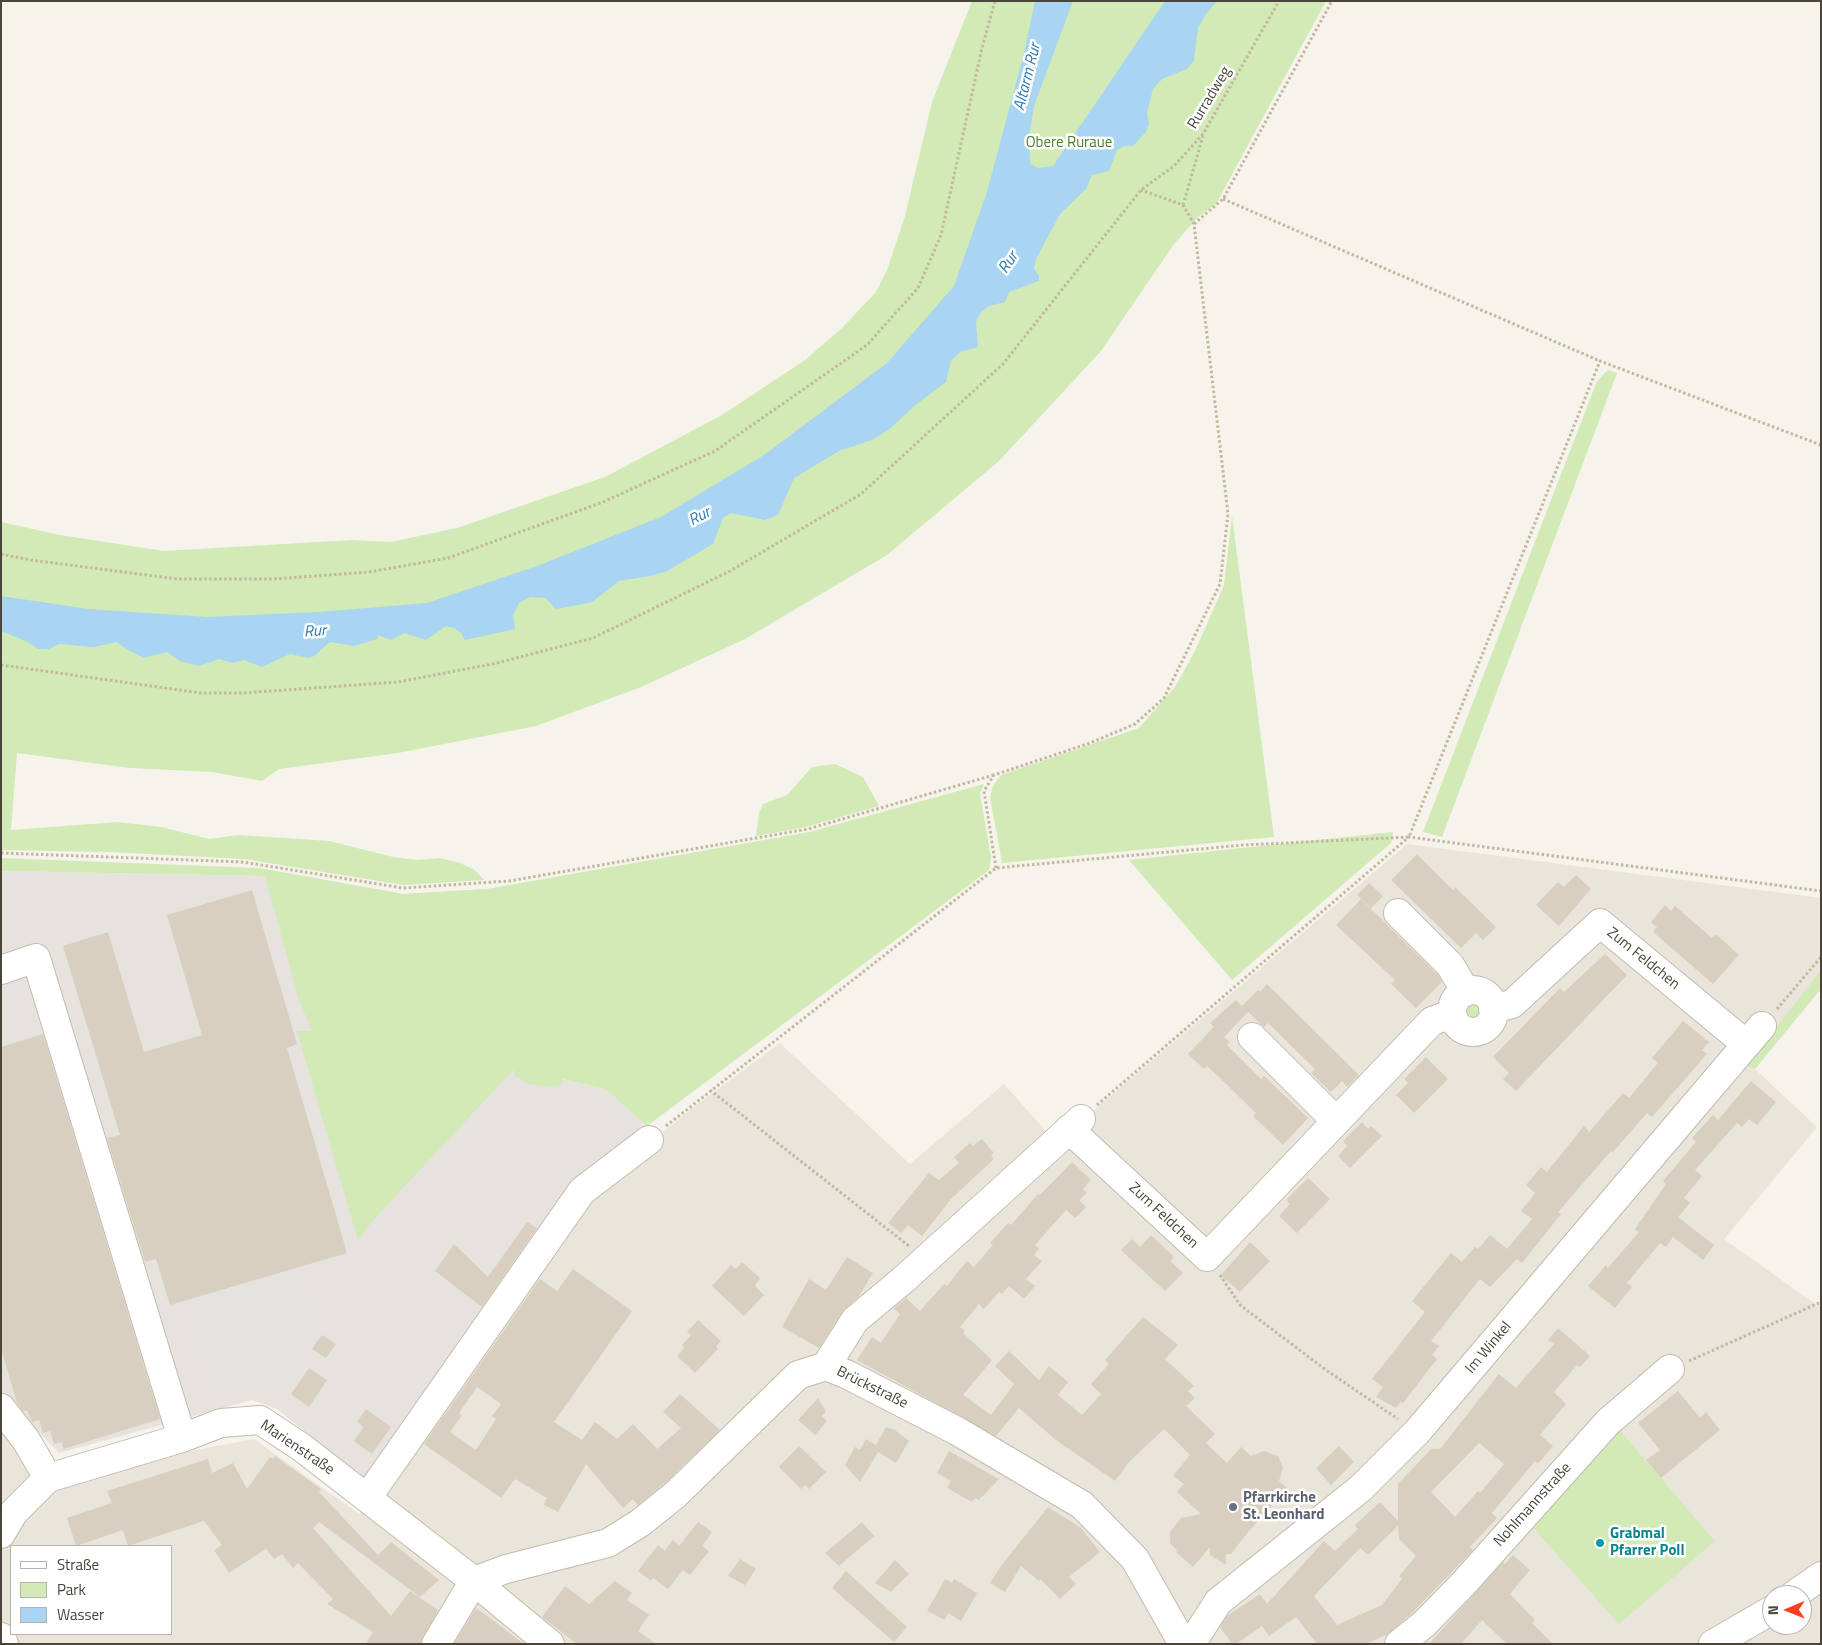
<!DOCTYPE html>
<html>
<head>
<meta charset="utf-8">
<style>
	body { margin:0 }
	#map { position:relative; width:1822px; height:1645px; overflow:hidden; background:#f6f3ec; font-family:"Titillium Web",sans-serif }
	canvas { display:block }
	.frame { position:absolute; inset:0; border:2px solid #4b4439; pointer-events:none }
	.legend { position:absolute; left:10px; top:1545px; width:162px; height:90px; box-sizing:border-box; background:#fff; border:1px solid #b7b4b0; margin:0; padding:6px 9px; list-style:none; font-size:15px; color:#4b4439 }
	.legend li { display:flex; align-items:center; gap:10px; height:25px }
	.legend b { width:25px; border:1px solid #b7b4b0 }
	.north { position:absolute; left:1762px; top:1585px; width:50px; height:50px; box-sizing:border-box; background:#fff; border:1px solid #b7b4b0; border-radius:50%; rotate:269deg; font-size:14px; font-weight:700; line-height:20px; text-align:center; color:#4b4439 }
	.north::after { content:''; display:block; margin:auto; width:18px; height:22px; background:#fc3f1d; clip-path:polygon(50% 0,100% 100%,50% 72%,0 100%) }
</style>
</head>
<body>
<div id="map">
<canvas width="1822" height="1645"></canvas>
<div class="frame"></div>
<ul class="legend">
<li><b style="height:6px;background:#fff"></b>Straße</li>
<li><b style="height:14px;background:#d2eab5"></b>Park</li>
<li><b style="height:14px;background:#a9d4f2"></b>Wasser</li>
</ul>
<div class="north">N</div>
</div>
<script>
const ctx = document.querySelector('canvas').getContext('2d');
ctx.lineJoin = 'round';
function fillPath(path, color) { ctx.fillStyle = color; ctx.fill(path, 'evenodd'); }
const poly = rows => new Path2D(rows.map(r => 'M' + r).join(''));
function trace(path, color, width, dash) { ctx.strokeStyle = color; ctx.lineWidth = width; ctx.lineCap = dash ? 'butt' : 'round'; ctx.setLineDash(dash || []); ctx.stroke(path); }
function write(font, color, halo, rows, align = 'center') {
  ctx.font = font + ' "Titillium Web",sans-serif'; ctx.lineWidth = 5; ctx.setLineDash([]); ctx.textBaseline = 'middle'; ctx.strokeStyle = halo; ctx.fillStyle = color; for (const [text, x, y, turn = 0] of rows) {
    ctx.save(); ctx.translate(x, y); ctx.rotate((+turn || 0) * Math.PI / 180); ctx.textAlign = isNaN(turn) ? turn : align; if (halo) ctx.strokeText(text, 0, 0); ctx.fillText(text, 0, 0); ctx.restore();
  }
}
const residential = poly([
	[1407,844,1821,898,1821,971,1746,1066,1755,1069,1817,1127,1724,1239,1821,1308,1821,1644,1,1644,1,1426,48,1478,254,1439,359,1514,594,1191,687,1112,780,1043,910,1164,1004,1084,1052,1138,1068,1132],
	[11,1546,171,1546,171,1634,11,1634],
	[1772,1595,1802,1595,1802,1625,1772,1625]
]);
const industrial = poly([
	[259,868,403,894,487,889,551,879,515,1068,605,1089,647,1126,579,1184,368,1482,277,1409,252,1400,59,1453,1,1394,1,871,264,876]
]);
const green = poly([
	[972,1,1326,1,1216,204,1198,217,1174,244,1101,351,999,461,887,555,745,639,641,687,536,726,398,753,279,769,262,781,212,772,130,768,17,753,11,830,118,822,161,827,209,839,238,835,329,841,393,857,418,860,439,858,460,863,475,870,484,880,403,885,244,859,109,852,1,850,1,522,60,535,164,551,352,540,391,542,457,528,605,477,722,415,805,360,842,328,876,292,887,270,905,216,932,102],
	[1608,370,1617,373,1442,837,1423,832,1597,381],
	[1232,516,1274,837,1002,863,990,797,993,786,1001,775,1139,728,1175,687,1196,649,1224,585],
	[835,764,863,777,879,806,806,827,756,836,759,813,763,804,787,795,812,767],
	[984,784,980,794,991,858,989,870,647,1126,605,1089,563,1079,560,1085,547,1087,528,1084,514,1075,514,1069,373,1220,358,1240,297,1031,312,1031,299,1000,265,876,1,871,1,858,259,868,403,894,487,889,809,832],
	[1393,832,1391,843,1232,980,1129,860],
	[1821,970,1821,989,1755,1069,1746,1066],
	[1466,1002,1475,1002,1485,1011,1482,1023,1473,1023,1463,1015,1463,1006],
	[1615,1425,1715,1541,1619,1624,1528,1522]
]);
const parking = poly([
	[297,1272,309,1321,297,1337,309,1345,287,1388,261,1381,215,1392,195,1300]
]);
const water = poly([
	[1035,1,1073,1,1034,106,1029,137,1030,164,1038,168,1053,166,1165,1,1217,1,1206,14,1198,28,1194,60,1187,69,1162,79,1153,89,1147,113,1149,124,1146,132,1133,146,1125,146,1117,150,1109,171,1092,175,1086,189,1060,214,1036,259,1034,269,1039,276,1039,281,1009,292,1005,302,989,306,981,312,976,322,978,347,960,352,951,361,946,382,914,406,891,428,872,440,839,451,794,478,778,515,765,520,731,513,723,518,713,544,667,571,650,576,619,581,592,602,578,605,556,609,546,598,530,597,519,603,513,616,515,629,465,640,461,633,454,628,446,626,426,640,404,633,391,640,378,635,377,639,354,646,330,642,314,656,309,658,290,654,262,667,244,660,233,663,219,659,199,666,180,661,167,652,144,658,128,650,117,642,93,647,59,644,49,649,38,649,28,642,1,631,1,596,88,609,207,617,319,612,427,603,537,566,661,517,764,455,887,363,954,286,987,192,1024,53]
]);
const building = poly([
	[1417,854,1453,890,1455,887,1496,927,1483,940,1476,933,1461,948,1391,880],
	[1576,875,1591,889,1559,926,1536,905,1558,882,1564,887],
	[1369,883,1383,896,1371,908,1357,895],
	[252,890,297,1044,287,1048,347,1253,170,1305,156,1259,145,1262,107,1138,120,1135,63,946,108,932,144,1052,202,1035,167,915],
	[1361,899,1438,975,1442,982,1416,1008,1391,984,1395,980,1336,925],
	[1665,905,1671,911,1675,906,1712,938,1716,934,1739,955,1713,984,1653,932,1657,927,1651,922],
	[1605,954,1627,975,1516,1091,1503,1079,1509,1073,1493,1057,1560,988,1564,992],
	[1267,984,1359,1075,1347,1087,1342,1081,1331,1092,1311,1073,1315,1069,1268,1023,1264,1027,1248,1012,1224,1037,1230,1042,1227,1045,1261,1079,1264,1076,1308,1118,1283,1145,1253,1116,1256,1113,1219,1077,1207,1066,1204,1069,1188,1054,1214,1027,1210,1023,1236,1000,1242,1006,1258,990,1260,992],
	[1683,1021,1709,1042,1702,1050,1707,1054,1652,1117,1647,1113,1613,1152,1611,1151,1558,1212,1561,1214,1522,1263,1517,1259,1490,1287,1480,1279,1431,1341,1439,1346,1432,1355,1437,1359,1403,1403,1401,1402,1396,1408,1376,1397,1383,1387,1372,1379,1425,1312,1412,1301,1451,1253,1462,1262,1475,1247,1478,1249,1490,1235,1507,1249,1532,1219,1521,1211,1535,1193,1526,1185,1541,1167,1547,1172,1584,1126,1589,1132,1623,1093,1629,1098,1658,1063,1652,1058],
	[43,1034,160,1419,63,1449,62,1442,54,1444,50,1431,43,1433,39,1420,32,1422,27,1410,23,1411,17,1403,1,1348,1,1047],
	[1426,1057,1448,1079,1414,1113,1396,1095,1408,1083,1404,1079],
	[1751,1081,1776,1102,1757,1125,1749,1119,1742,1127,1737,1123,1695,1170,1702,1176,1684,1198,1690,1203,1678,1217,1714,1245,1703,1260,1673,1237,1666,1247,1660,1243,1627,1283,1632,1287,1615,1308,1588,1286,1606,1265,1608,1268,1639,1232,1635,1229,1666,1184,1663,1181,1696,1142,1692,1138,1713,1115,1718,1120],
	[1362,1122,1368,1129,1371,1126,1382,1136,1350,1168,1338,1156,1347,1146,1343,1141],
	[982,1139,994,1153,991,1155,994,1159,951,1199,922,1236,908,1225,901,1233,888,1223,929,1173,939,1180,959,1163,954,1157,970,1143,973,1146],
	[1072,1162,1091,1180,1083,1189,1087,1193,1079,1200,1086,1207,1075,1218,1066,1210,1035,1245,1039,1248,1034,1255,1042,1261,1026,1279,1035,1286,1024,1299,1009,1286,1002,1294,999,1292,984,1309,979,1304,960,1327,965,1331,963,1333,992,1360,963,1395,991,1415,1014,1384,995,1366,1009,1351,1039,1380,1049,1366,1068,1382,1058,1395,1082,1415,1101,1394,1091,1384,1109,1364,1105,1360,1143,1317,1178,1345,1165,1359,1194,1386,1188,1391,1195,1398,1186,1406,1215,1434,1206,1443,1227,1463,1241,1447,1251,1456,1264,1451,1278,1456,1283,1468,1279,1481,1292,1492,1280,1505,1276,1501,1249,1531,1231,1554,1226,1554,1226,1565,1210,1555,1210,1547,1193,1567,1176,1552,1177,1550,1170,1543,1170,1532,1181,1518,1201,1514,1177,1492,1184,1484,1173,1476,1190,1455,1164,1429,1129,1462,1115,1481,1056,1440,1019,1408,996,1436,857,1360,872,1337,881,1343,900,1314,894,1309,895,1307,906,1298,920,1311,944,1284,947,1286,967,1261,974,1267,993,1245,990,1243,1008,1223,1011,1225,1038,1194,1040,1195],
	[1308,1178,1330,1199,1297,1233,1279,1216,1290,1204,1286,1200],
	[527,1222,537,1228,482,1307,435,1271,454,1244,488,1277],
	[1151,1235,1174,1257,1170,1261,1183,1273,1165,1291,1121,1250,1132,1239,1140,1247],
	[1250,1242,1270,1261,1240,1292,1221,1275],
	[847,1257,873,1273,859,1296,842,1312,819,1348,782,1327,809,1279,826,1290],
	[742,1262,760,1278,755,1286,764,1295,744,1316,712,1286,731,1265,736,1269],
	[573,1269,632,1311,554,1422,582,1440,595,1422,617,1439,633,1424,657,1449,681,1428,663,1412,680,1394,720,1430,665,1483,638,1505,633,1499,623,1508,586,1464,558,1512,544,1505,547,1498,515,1479,501,1498,424,1444,540,1279,557,1291],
	[477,1387,501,1404,492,1416,496,1419,476,1450,450,1432,462,1415,459,1413],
	[698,1320,721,1341,716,1346,718,1349,695,1373,677,1356,684,1348,682,1345,691,1335,687,1332],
	[1558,1328,1590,1356,1580,1367,1577,1365,1554,1392,1566,1404,1540,1435,1553,1446,1538,1464,1535,1461,1492,1513,1497,1518,1470,1547,1473,1550,1413,1612,1388,1634,1366,1644,1317,1644,1296,1617,1269,1636,1262,1626,1236,1644,1232,1644,1220,1627,1227,1616,1260,1594,1267,1604,1324,1541,1335,1551,1358,1529,1355,1525,1380,1502,1398,1521,1398,1484,1431,1449,1440,1449,1499,1374,1516,1388,1554,1344,1548,1340],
	[1479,1443,1504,1464,1480,1493,1478,1491,1455,1517,1431,1492],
	[1398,1526,1399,1539,1416,1556,1399,1576,1402,1579,1382,1605,1337,1625,1314,1596,1360,1548,1368,1555],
	[322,1335,336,1344,326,1358,312,1349],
	[309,1368,327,1380,309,1407,291,1394],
	[1678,1391,1700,1418,1706,1412,1720,1430,1661,1478,1646,1460,1660,1450,1638,1423],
	[818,1398,826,1412,822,1416,827,1421,815,1435,798,1420],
	[366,1409,391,1427,372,1454,354,1441,364,1427,357,1422],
	[886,1427,895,1430,909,1441,896,1463,878,1452,860,1482,845,1465,855,1447,860,1450,866,1439,876,1445],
	[799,1446,826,1472,809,1489,805,1485,801,1489,779,1467],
	[1339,1446,1354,1462,1331,1485,1316,1468],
	[949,1451,999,1479,979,1500,975,1498,972,1502,947,1488,951,1481,937,1473],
	[275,1456,321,1489,319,1492,378,1555,391,1542,439,1580,420,1597,319,1522,313,1528,391,1616,410,1591,438,1610,420,1644,366,1644,373,1632,327,1604,333,1599,298,1563,293,1568,282,1554,274,1559,266,1549,229,1573,214,1550,222,1545,204,1521,128,1546,123,1530,76,1546,67,1518,112,1503,107,1491,208,1459,212,1473,233,1463,247,1489,270,1457,273,1459],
	[1048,1507,1081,1528,1100,1552,1069,1577,1076,1584,1060,1599,1040,1579,1039,1581,1021,1566,1005,1592,990,1583,1001,1566],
	[698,1522,712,1532,702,1546,709,1551,690,1575,683,1570,668,1589,653,1578,651,1581,638,1571,658,1545,665,1551,673,1540,679,1546],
	[862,1522,874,1536,839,1566,825,1553],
	[1513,1555,1530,1570,1510,1594,1535,1620,1532,1623,1553,1644,1507,1644,1482,1620,1461,1644,1429,1644,1503,1562,1505,1564],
	[740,1559,756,1569,745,1585,728,1576],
	[895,1560,909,1574,891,1592,875,1583],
	[846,1571,907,1627,894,1642,832,1588],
	[945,1579,952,1583,954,1579,977,1593,961,1621,948,1613,945,1620,927,1611],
	[615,1581,632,1593,627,1600,649,1615,638,1631,656,1644,577,1644,542,1617,565,1586,589,1604],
	[476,1608,487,1616,524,1644,454,1644]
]);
const path = poly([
	[1223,199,1600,361],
	[1183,205,1203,136],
	[1194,224,1223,199,1332,1],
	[1,554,31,560,177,579,274,579,369,572,448,558,603,502,715,451,867,345,918,288,941,235,982,48,995,1],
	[1,665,201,693,243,693,398,682,497,663,593,638,730,571,861,494,1003,364,1141,190,1174,166,1203,134,1279,1],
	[1,853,243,862,403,888,509,881,808,829,994,775],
	[996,868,984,791,994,775,1090,743,1135,724,1164,698,1220,584,1228,514,1194,224,1183,205,1141,190],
	[1777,1009,1821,957],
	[710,1090,909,1246],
	[1097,1105,1409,837,1821,891],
	[666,1126,996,868,1243,845,1409,837,1600,361,1821,445],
	[1220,1275,1240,1305,1326,1370,1398,1419],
	[1689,1361,1821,1302]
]);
const minor = poly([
	[1398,913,1450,965,1466,992],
	[1,970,36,958,182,1438],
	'1452 1011a21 21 0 1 1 42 0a21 21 0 1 1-42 0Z',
	[1493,1009,1512,1004,1600,923,1746,1044],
	[1252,1037,1336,1121],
	[1069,1129,1207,1257,1432,1021,1452,1014],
	[826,1366,855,1320,903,1280,1081,1119],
	[1,1408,26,1440,48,1478,182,1438,221,1423,260,1420,301,1447,367,1498,474,1581,550,1644],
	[367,1498,582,1191,649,1140],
	[1,1534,14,1512,48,1478],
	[1794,1595,1821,1576],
	[1,1637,4,1644],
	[436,1644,474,1581,506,1569,608,1543,640,1523,675,1495,798,1375,826,1366,846,1374,957,1431,1082,1505,1135,1559,1183,1644],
	[1191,1644,1218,1602,1361,1488,1417,1432,1762,1026],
	[1399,1644,1424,1624,1464,1583,1608,1422,1670,1369],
	[1713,1644,1772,1610]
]);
const markers = [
	[1233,1507,5,"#6b7280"],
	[1600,1543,5,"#0f9aa8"]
];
const streetNames = [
	["Rurradweg",1210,98,-59],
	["Zum Feldchen",1643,959,39],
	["Zum Feldchen",1163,1216,43],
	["Im Winkel",1489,1348,-50],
	["Brückstraße",872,1388,26],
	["Marienstraße",297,1448,34],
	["Nohlmannstraße",1533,1505,-48]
];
const parkNames = [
	["Obere Ruraue",1069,143]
];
const worshipNames = [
	["Pfarrkirche",1243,1498],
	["St. Leonhard",1243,1515]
];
const cultureNames = [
	["Grabmal",1610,1534],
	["Pfarrer Poll",1610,1551]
];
const waterNames = [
	["Altarm Rur",1028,77,-76],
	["Rur",1009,263,-56],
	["Rur",700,517,-28],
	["Rur",315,632,-4]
];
fillPath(residential, '#eae5da');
fillPath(industrial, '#e6e2dd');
fillPath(green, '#d2eab5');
fillPath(parking, '#e5e3e0');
fillPath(water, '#a9d4f2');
fillPath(building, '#d8cfc1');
trace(minor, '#c2bbae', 30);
trace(path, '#c4b79f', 3, [2.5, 2.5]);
trace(minor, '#fff', 28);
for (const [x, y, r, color] of markers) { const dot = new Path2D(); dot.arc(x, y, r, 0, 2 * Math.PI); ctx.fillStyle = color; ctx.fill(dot); trace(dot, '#fff', 2); }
write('15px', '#4b4439', '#fff', streetNames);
write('15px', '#4a7f2a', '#fff', parkNames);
write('bold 15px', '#5b616d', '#fff', worshipNames, 'left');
write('bold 15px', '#0d838f', '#fff', cultureNames, 'left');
write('italic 16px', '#2e7ab2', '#fff', waterNames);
</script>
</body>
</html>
